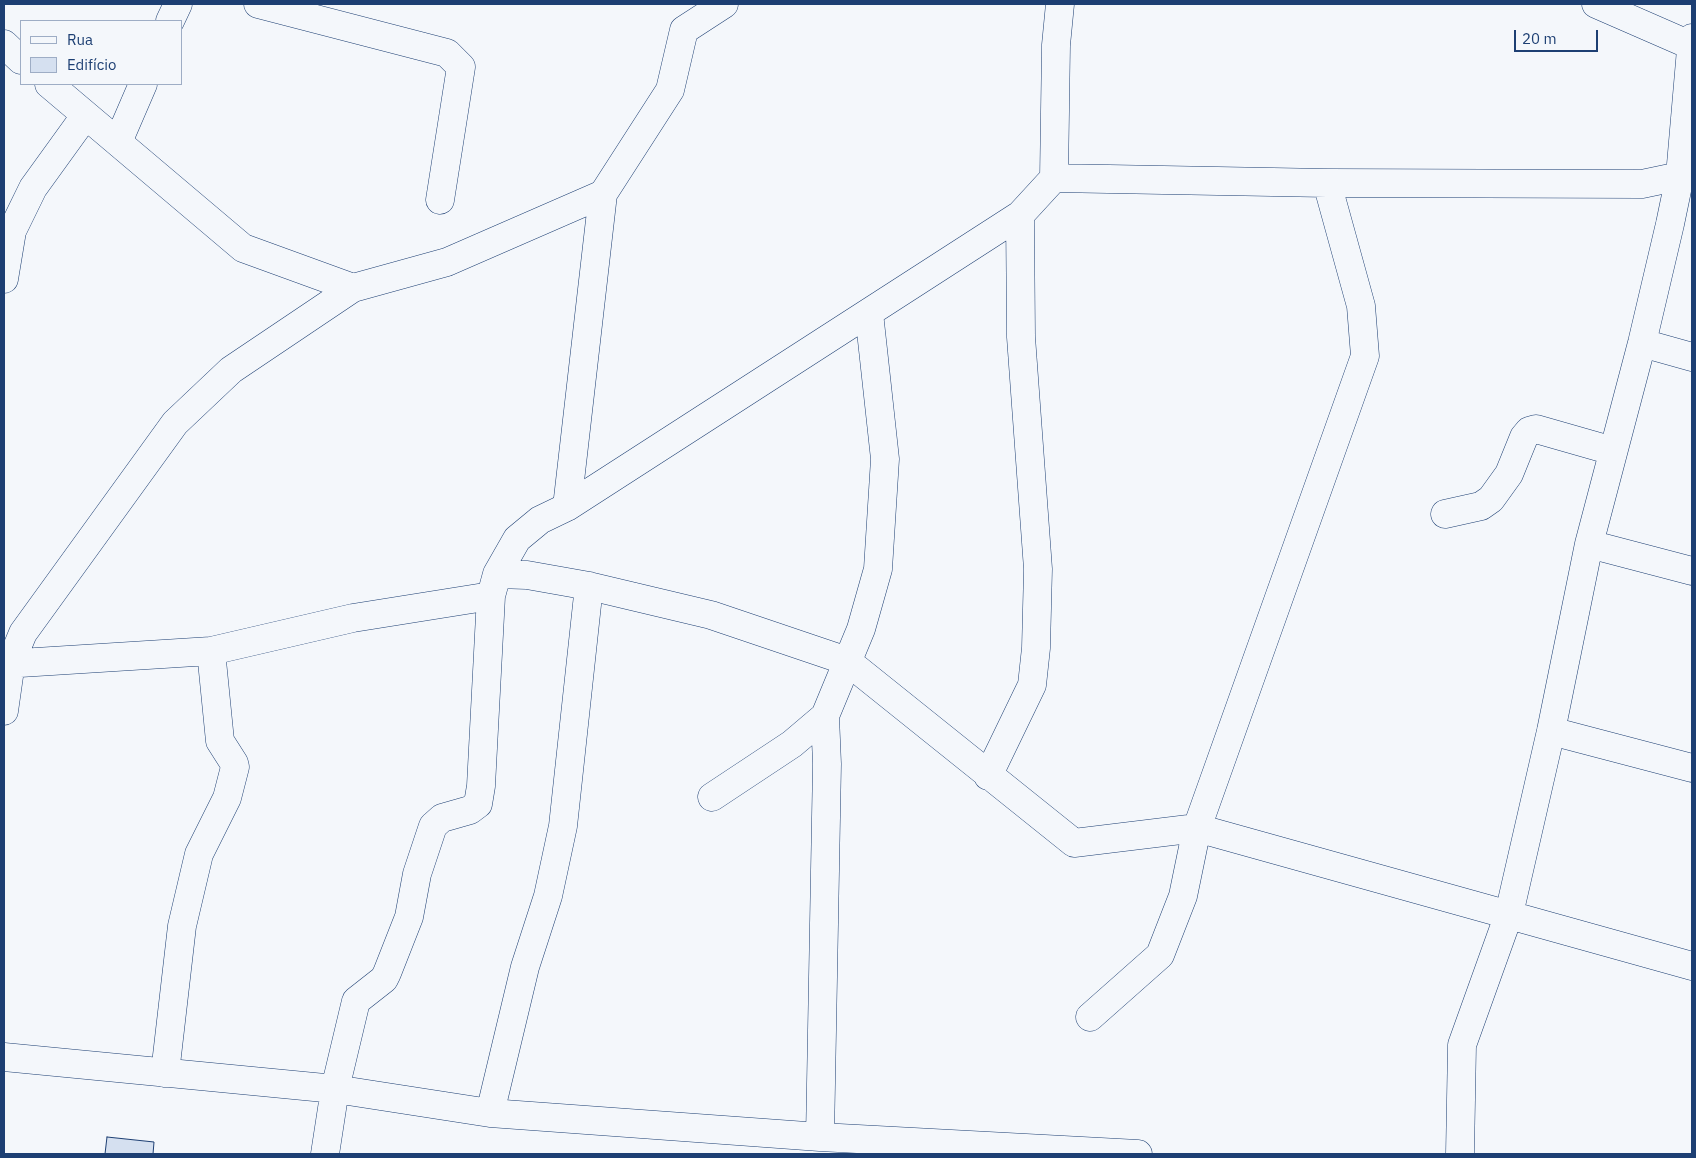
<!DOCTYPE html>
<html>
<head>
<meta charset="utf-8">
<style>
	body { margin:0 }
	#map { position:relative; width:1696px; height:1158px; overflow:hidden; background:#f4f7fb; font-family:"IBM Plex Sans",sans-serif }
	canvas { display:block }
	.frame { position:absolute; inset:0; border:5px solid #1d3f73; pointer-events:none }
	.legend { position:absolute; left:20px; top:20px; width:162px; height:65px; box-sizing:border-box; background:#f4f7fb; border:1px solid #9eadc5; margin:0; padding:6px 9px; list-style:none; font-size:15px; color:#1d3f73 }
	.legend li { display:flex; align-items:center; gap:10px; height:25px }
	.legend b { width:25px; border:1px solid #9eadc5 }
	.scale { position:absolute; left:1514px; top:30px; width:84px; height:22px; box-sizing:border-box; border:2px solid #1d3f73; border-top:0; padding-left:6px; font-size:15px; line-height:18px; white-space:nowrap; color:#1d3f73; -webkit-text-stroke:4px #f4f7fb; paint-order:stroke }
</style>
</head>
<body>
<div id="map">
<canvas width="1696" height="1158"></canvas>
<div class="frame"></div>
<ul class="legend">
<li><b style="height:6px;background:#f4f7fb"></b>Rua</li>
<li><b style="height:14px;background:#d5e0f0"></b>Edifício</li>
</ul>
<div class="scale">20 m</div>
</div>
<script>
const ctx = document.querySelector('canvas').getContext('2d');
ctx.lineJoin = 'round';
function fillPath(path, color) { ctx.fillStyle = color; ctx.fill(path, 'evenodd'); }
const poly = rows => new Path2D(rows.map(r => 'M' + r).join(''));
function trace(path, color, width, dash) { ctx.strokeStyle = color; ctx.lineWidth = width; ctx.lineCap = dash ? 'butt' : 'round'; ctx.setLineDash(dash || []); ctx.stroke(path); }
const building = poly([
	[107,1137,154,1142,153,1154,105,1154,107,1137]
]);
const minor = poly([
	[258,4,447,53,461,67,440,200],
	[1596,4,1690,45],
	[170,21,178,4],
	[4,44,21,60],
	[49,84,243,248,353,288],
	[118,142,143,84],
	[1054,178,1056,45,1060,4],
	[4,232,12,231,33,188,85,116],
	[4,279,12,231],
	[1642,343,1692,357],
	[567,507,603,194],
	[1445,514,1481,506,1491,499,1509,474,1524,437,1529,431,1536,429,1613,451],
	[1589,544,1692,571],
	[497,574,527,575,589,586,711,615,847,661,1074,843,1197,828,1692,966],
	[4,664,211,651,353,618,491,596,497,574,517,539,540,520,567,507,1020,215,1054,178,1327,183,1642,184,1680,176,1692,178],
	[4,711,11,662,23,633,175,423,231,370,353,288,447,262,603,194,670,90,684,30,724,4],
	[1551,731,1692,768],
	[988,776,1032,685,1036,648,1038,569,1021,337,1020,215],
	[712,797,792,744,825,716],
	[1090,1017,1160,955,1183,896,1197,828,1365,356,1361,306,1327,183],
	[4,1057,335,1089,490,1113,820,1137,1138,1154],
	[165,1073,182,926,199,854,227,798,235,767,234,763,220,741,211,651],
	[490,1113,525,967,548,896,563,826,589,586],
	[820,1137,827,764,825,716,861,629,878,569,885,459,869,313],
	[325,1154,335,1089,356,1001,384,979,387,973,409,917,417,874,433,826,442,818,470,810,478,804,481,786,491,596],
	[1460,1154,1462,1045,1509,914,1551,731,1589,544,1642,343,1670,224,1680,176,1692,38]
]);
fillPath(building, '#d5e0f0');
trace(building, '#1d3f73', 1);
trace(minor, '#1d3f73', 29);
trace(minor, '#f4f7fb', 28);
</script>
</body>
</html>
